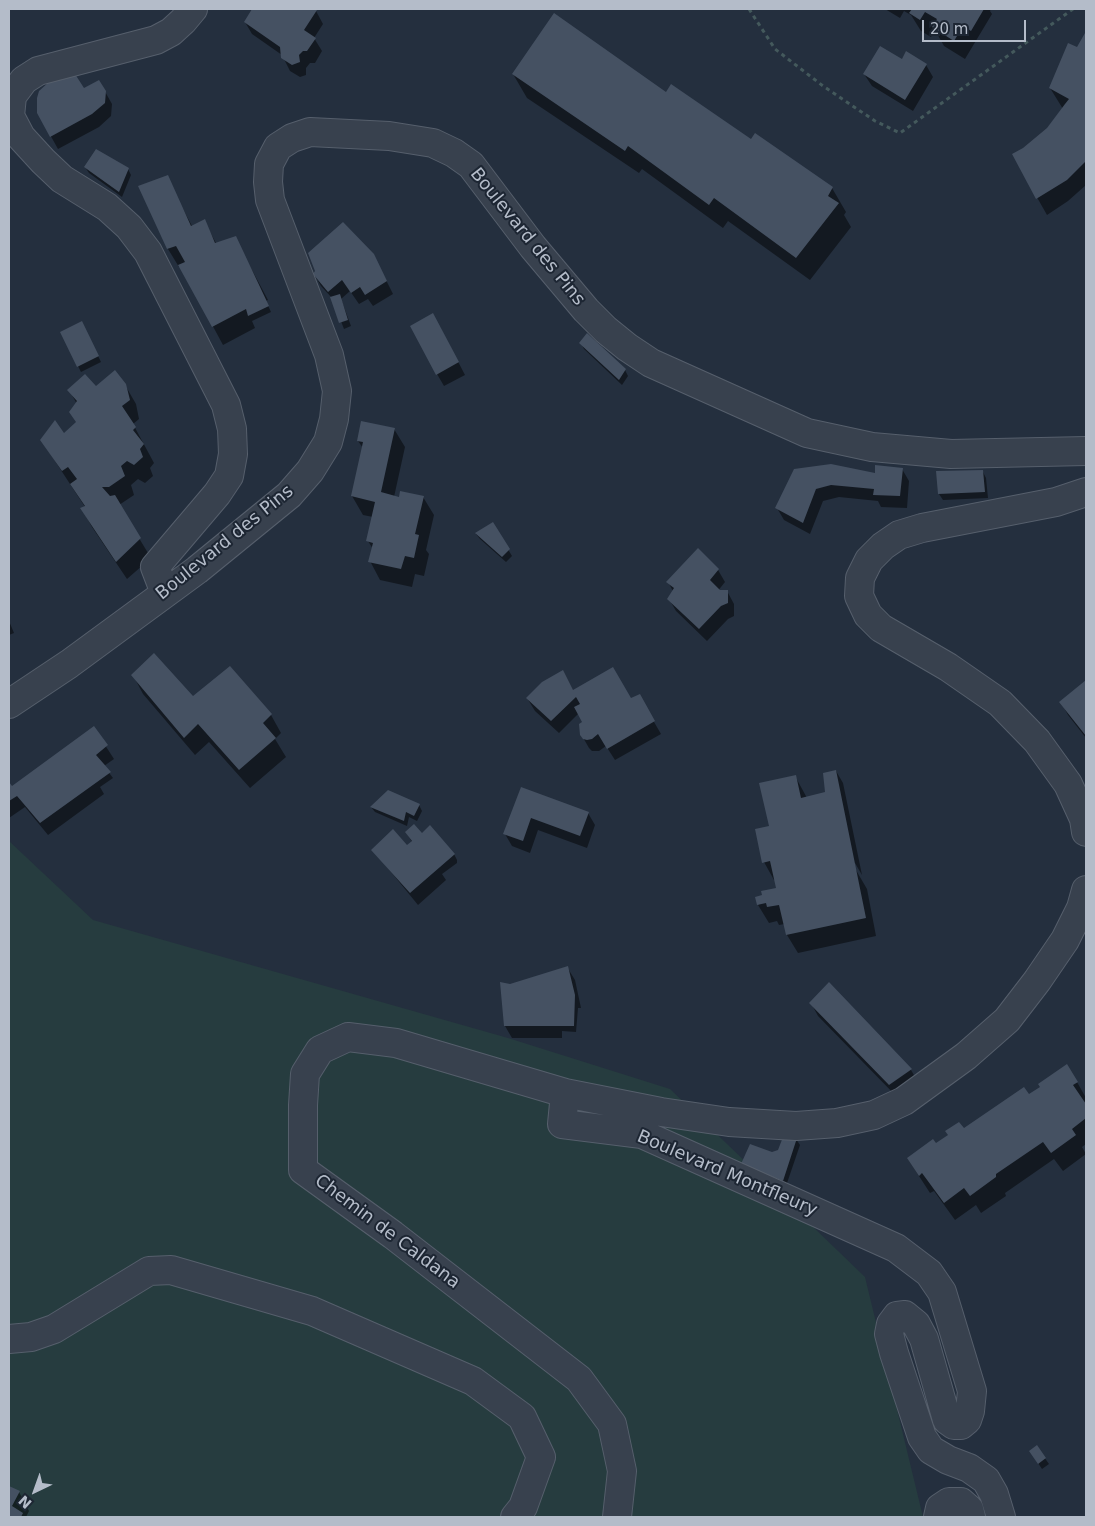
<!DOCTYPE html>
<html>
<head>
<meta charset="utf-8">
<style>
	body { margin:0 }
	#map { position:relative; width:1095px; height:1526px; overflow:hidden; background:#242f3e; font-family:"DejaVu Sans",sans-serif }
	canvas { display:block }
	.frame { position:absolute; inset:0; border:10px solid #b4bcc9; pointer-events:none }
	.north { position:absolute; left:10px; top:1466px; width:50px; height:50px; -webkit-text-stroke:4px #1d2633; paint-order:stroke; rotate:222deg; font-size:14px; font-weight:700; line-height:20px; text-align:center; color:#b4bcc9 }
	.north::after { content:''; display:block; margin:auto; width:18px; height:22px; background:#b4bcc9; clip-path:polygon(50% 0,100% 100%,50% 72%,0 100%) }
	.scale { position:absolute; left:922px; top:20px; width:104px; height:22px; box-sizing:border-box; border:2px solid #b4bcc9; border-top:0; padding-left:6px; font-size:15px; line-height:18px; white-space:nowrap; color:#b4bcc9; -webkit-text-stroke:4px #1d2633; paint-order:stroke }
</style>
</head>
<body>
<div id="map">
<canvas width="1095" height="1526"></canvas>
<div class="frame"></div>
<div class="north">N</div>
<div class="scale">20 m</div>
</div>
<script>
const ctx = document.querySelector('canvas').getContext('2d');
ctx.lineJoin = 'round';
function fillPath(path, color) { ctx.fillStyle = color; ctx.fill(path, 'evenodd'); }
const poly = rows => new Path2D(rows.map(r => 'M' + r).join(''));
function trace(path, color, width, dash) { ctx.strokeStyle = color; ctx.lineWidth = width; ctx.lineCap = dash ? 'butt' : 'round'; ctx.setLineDash(dash || []); ctx.stroke(path); }
function write(font, color, halo, rows, align = 'center') {
  ctx.font = font + ' "DejaVu Sans",sans-serif'; ctx.lineWidth = 4; ctx.setLineDash([]); ctx.textBaseline = 'middle'; ctx.strokeStyle = halo; ctx.fillStyle = color; for (const [text, x, y, turn = 0] of rows) {
    ctx.save(); ctx.translate(x, y); ctx.rotate((+turn || 0) * Math.PI / 180); ctx.textAlign = isNaN(turn) ? turn : align; if (halo) ctx.strokeText(text, 0, 0); ctx.fillText(text, 0, 0); ctx.restore();
  }
}
const green = poly([
	[9,841,93,920,508,1038,670,1089,865,1277,923,1517,9,1517]
]);
const shadow = poly([
	[253,9,312,9,316,11,323,24,314,38,322,51,315,63,310,63,306,68,306,75,300,77,290,71,282,55,252,34,245,22],
	[885,9,991,9,990,11,992,14,965,59,944,46,935,30,931,37,921,31,911,15,904,11,900,18],
	[1085,34,1086,185,1068,201,1047,215,1013,155,1023,149,1048,129,1063,109,1050,88,1078,49],
	[902,60,926,65,933,77,913,111,872,86,864,74],
	[513,74,666,94,751,141,755,135,832,188,846,212,844,215,851,227,810,280,728,221,723,228,642,169,639,173,527,98],
	[99,81,112,104,111,116,99,127,58,149,38,113],
	[85,167,128,169,131,175,122,197,89,173],
	[140,187,183,209,192,226,204,221,216,243,235,238,268,300,266,301,271,312,252,321,255,328,223,345,181,267,179,267,168,249],
	[380,268,393,294,373,306,368,299,359,304,350,291,341,299,351,326,344,329,332,298,321,286,314,274],
	[440,327,465,375,444,386,437,374],
	[85,329,101,362,81,372,78,366],
	[581,343,625,370,628,376,622,385,584,349],
	[125,385,136,404,139,419,133,424,154,463,150,468,153,476,145,483,138,479,131,485,134,495,119,505,151,558,127,579,92,527,82,509,85,507,42,441,64,435,77,423,77,404,69,390],
	[394,429,405,447,394,497,400,499,423,497,434,515,426,550,429,554,424,576,415,574,412,587,380,580,370,561,373,549,368,541,373,517,363,515,352,496,363,448,358,441],
	[902,469,909,481,907,508,881,507,878,501,839,497,823,501,810,534,784,520,777,508,795,470,876,474],
	[938,472,983,472,986,478,988,498,943,500,939,494],
	[492,523,512,556,506,562,480,539,476,534],
	[718,570,725,582,717,592,727,591,734,604,734,616,728,619,707,641,676,611,669,599,673,591,668,582],
	[9,621,14,633,9,635],
	[133,675,193,697,271,715,281,733,275,739,286,757,250,788,209,742,195,755,143,694],
	[1086,682,1086,738,1068,715,1061,702],
	[574,691,631,699,639,696,661,734,615,760,606,746,599,751,592,751,589,748,581,734,584,723,579,713,559,733,535,711,527,698],
	[94,728,114,759,104,766,113,778,100,787,104,794,48,835,25,807,9,818,9,784,11,788],
	[836,771,843,783,862,875,855,863,853,865,867,889,876,936,798,953,787,935,785,924,779,925,777,921,769,923,758,905,778,889,776,880,774,880,764,862,770,827,795,776,807,798,827,793],
	[521,788,588,813,595,825,587,848,538,830,530,853,512,846,505,834],
	[419,805,422,811,417,821,409,817,407,826,375,812,371,807],
	[406,832,422,834,454,854,457,860,457,863,442,874,446,880,418,905,373,850,407,847,412,842],
	[567,967,575,980,581,1008,578,1008,576,1032,562,1031,562,1038,512,1038,505,1026,510,985],
	[829,984,911,1070,918,1082,897,1097,818,1016,811,1003],
	[1077,1082,1086,1098,1086,1102,1084,1103,1086,1106,1086,1144,1082,1147,1086,1154,1063,1171,1054,1159,1005,1193,1006,1196,981,1213,976,1205,955,1220,934,1191,930,1193,908,1159,1029,1096],
	[796,1139,800,1145,786,1186,746,1170,772,1153,779,1151],
	[1037,1447,1049,1464,1042,1469,1034,1457],
	[9,1487,19,1492,29,1511,26,1517,9,1517]
]);
const building = poly([
	[252,9,314,9,317,10,304,30,316,38,307,51,303,51,299,55,300,62,292,65,281,58,280,47,244,22],
	[912,9,984,9,971,31,963,26,954,41,932,27,937,19,925,12,920,20,909,13],
	[554,13,666,92,671,84,751,139,755,133,833,187,828,196,839,203,796,258,714,198,709,205,628,146,625,151,512,74],
	[1085,33,1086,34,1086,161,1067,180,1036,199,1012,154,1023,148,1047,128,1065,104,1069,99,1049,88,1068,43,1077,47],
	[880,46,902,59,906,51,927,64,905,100,863,74],
	[75,74,84,88,99,80,106,91,105,103,92,114,50,137,37,113,37,98,39,91,50,81],
	[96,149,129,168,119,192,84,167],
	[168,175,191,226,205,219,215,243,236,236,269,306,248,316,246,309,212,327,178,265,185,262,176,246,167,249,138,186],
	[343,222,374,254,387,281,365,295,360,287,351,293,342,280,328,292,313,274,315,271,308,253],
	[340,294,348,320,339,323,330,297],
	[433,313,459,362,436,375,410,326],
	[82,321,99,356,77,367,60,332],
	[587,333,626,369,619,380,579,343],
	[115,370,126,384,130,400,122,406,136,427,133,430,144,444,140,449,143,457,134,465,127,461,121,466,125,476,109,487,102,487,110,496,115,495,141,538,116,562,80,508,85,506,70,484,77,479,68,467,62,471,40,440,55,420,64,433,76,422,69,412,77,401,67,390,85,374,96,386],
	[361,421,395,428,381,492,399,497,400,491,424,496,415,534,419,535,414,558,405,556,401,569,368,562,373,543,366,541,375,502,351,496,363,442,357,441],
	[831,464,875,473,875,465,903,468,900,496,873,495,874,489,831,485,816,489,803,523,775,508,794,469],
	[983,470,985,492,938,494,936,471],
	[493,522,510,549,502,557,475,533],
	[698,548,719,569,710,580,720,590,728,590,728,603,721,606,699,629,667,599,674,588,666,582],
	[154,653,193,696,230,666,272,714,263,723,276,738,239,770,198,724,184,738,131,675],
	[613,667,631,698,640,694,655,721,607,749,598,734,592,739,587,740,583,739,580,735,579,724,582,722,574,707,580,704,576,697,551,721,526,698,542,682,563,670,573,690],
	[1086,680,1086,736,1059,702],
	[94,726,108,745,96,755,111,772,40,823,17,796,9,801,9,782,12,786],
	[836,770,866,918,786,935,779,905,767,907,766,903,757,905,755,897,762,895,761,891,776,888,770,861,762,863,755,829,769,826,759,783,796,775,801,798,825,792,823,773],
	[521,787,589,812,580,836,531,818,523,841,503,834],
	[388,790,420,804,414,816,406,812,404,821,370,807],
	[414,824,422,833,430,825,455,854,410,893,371,850,393,829,407,845,412,841,405,832],
	[568,966,575,995,574,1026,504,1026,500,982,510,984],
	[829,982,912,1069,889,1085,809,1003],
	[1067,1064,1078,1082,1073,1085,1086,1104,1086,1118,1072,1129,1076,1135,1051,1153,1043,1142,996,1174,996,1177,970,1196,964,1188,944,1203,922,1173,919,1176,907,1158,933,1139,936,1143,948,1135,945,1131,959,1122,964,1128,1024,1087,1029,1094,1040,1087,1038,1084],
	[783,1137,797,1138,783,1181,741,1164,750,1144,772,1152,778,1150],
	[1037,1445,1046,1458,1038,1464,1029,1451],
	[9,1486,20,1491,12,1506,23,1513,21,1517,9,1517]
]);
const path = poly([
	[749,9,775,49,823,86,875,121,900,133,1073,9]
]);
const minor = poly([
	[1086,492,1056,502,922,528,899,535,883,546,869,560,860,578,859,596,868,615,881,628,948,667,1000,703,1037,741,1068,784,1084,819,1086,832],
	[165,593,155,567,217,494,229,476,233,454,232,429,226,405,148,252,129,227,107,207,62,179,43,161,21,137,10,116,12,96,24,80,38,71,156,40,171,32,183,21,193,9],
	[9,704,69,664,197,570,289,495,310,471,328,442,334,419,337,391,329,355,270,200,268,182,269,164,278,147,292,138,310,132,389,136,433,143,454,153,471,165,533,247,586,310,606,330,627,347,651,363,807,433,872,447,951,454,1086,451],
	[565,1093,396,1043,348,1037,320,1050,305,1074,303,1105,303,1170,393,1235,579,1379,612,1424,622,1471,617,1517],
	[9,1339,31,1337,54,1329,149,1271,171,1270,312,1311,473,1381,522,1417,541,1457,523,1507,515,1517],
	[938,1517,940,1508,949,1502,961,1502,969,1509,971,1517],
	[1001,1517,994,1494,986,1480,969,1468,948,1460,931,1450,922,1437,894,1353,889,1334,891,1324,897,1316,905,1315,916,1324,924,1339,947,1420,954,1425,961,1425,967,1420,970,1411,972,1391,942,1292,929,1273,896,1248,642,1134,562,1124,565,1093,661,1112,729,1122,796,1126,837,1123,874,1115,904,1101,966,1056,1007,1020,1037,981,1065,940,1081,908,1086,890]
]);
const streetNames = [
	["Boulevard des Pins",527,237,51],
	["Boulevard des Pins",225,543,-39],
	["Boulevard Montfleury",727,1174,23],
	["Chemin de Caldana",387,1232,37]
];
fillPath(green, '#263c3f');
fillPath(shadow, '#0007');
fillPath(building, '#455162');
trace(minor, '#565f6c', 30);
trace(path, '#44595c', 3, [4, 4]);
trace(minor, '#38414e', 28);
write('18px', '#b4bcc9', '#1d2633', streetNames);
</script>
</body>
</html>
